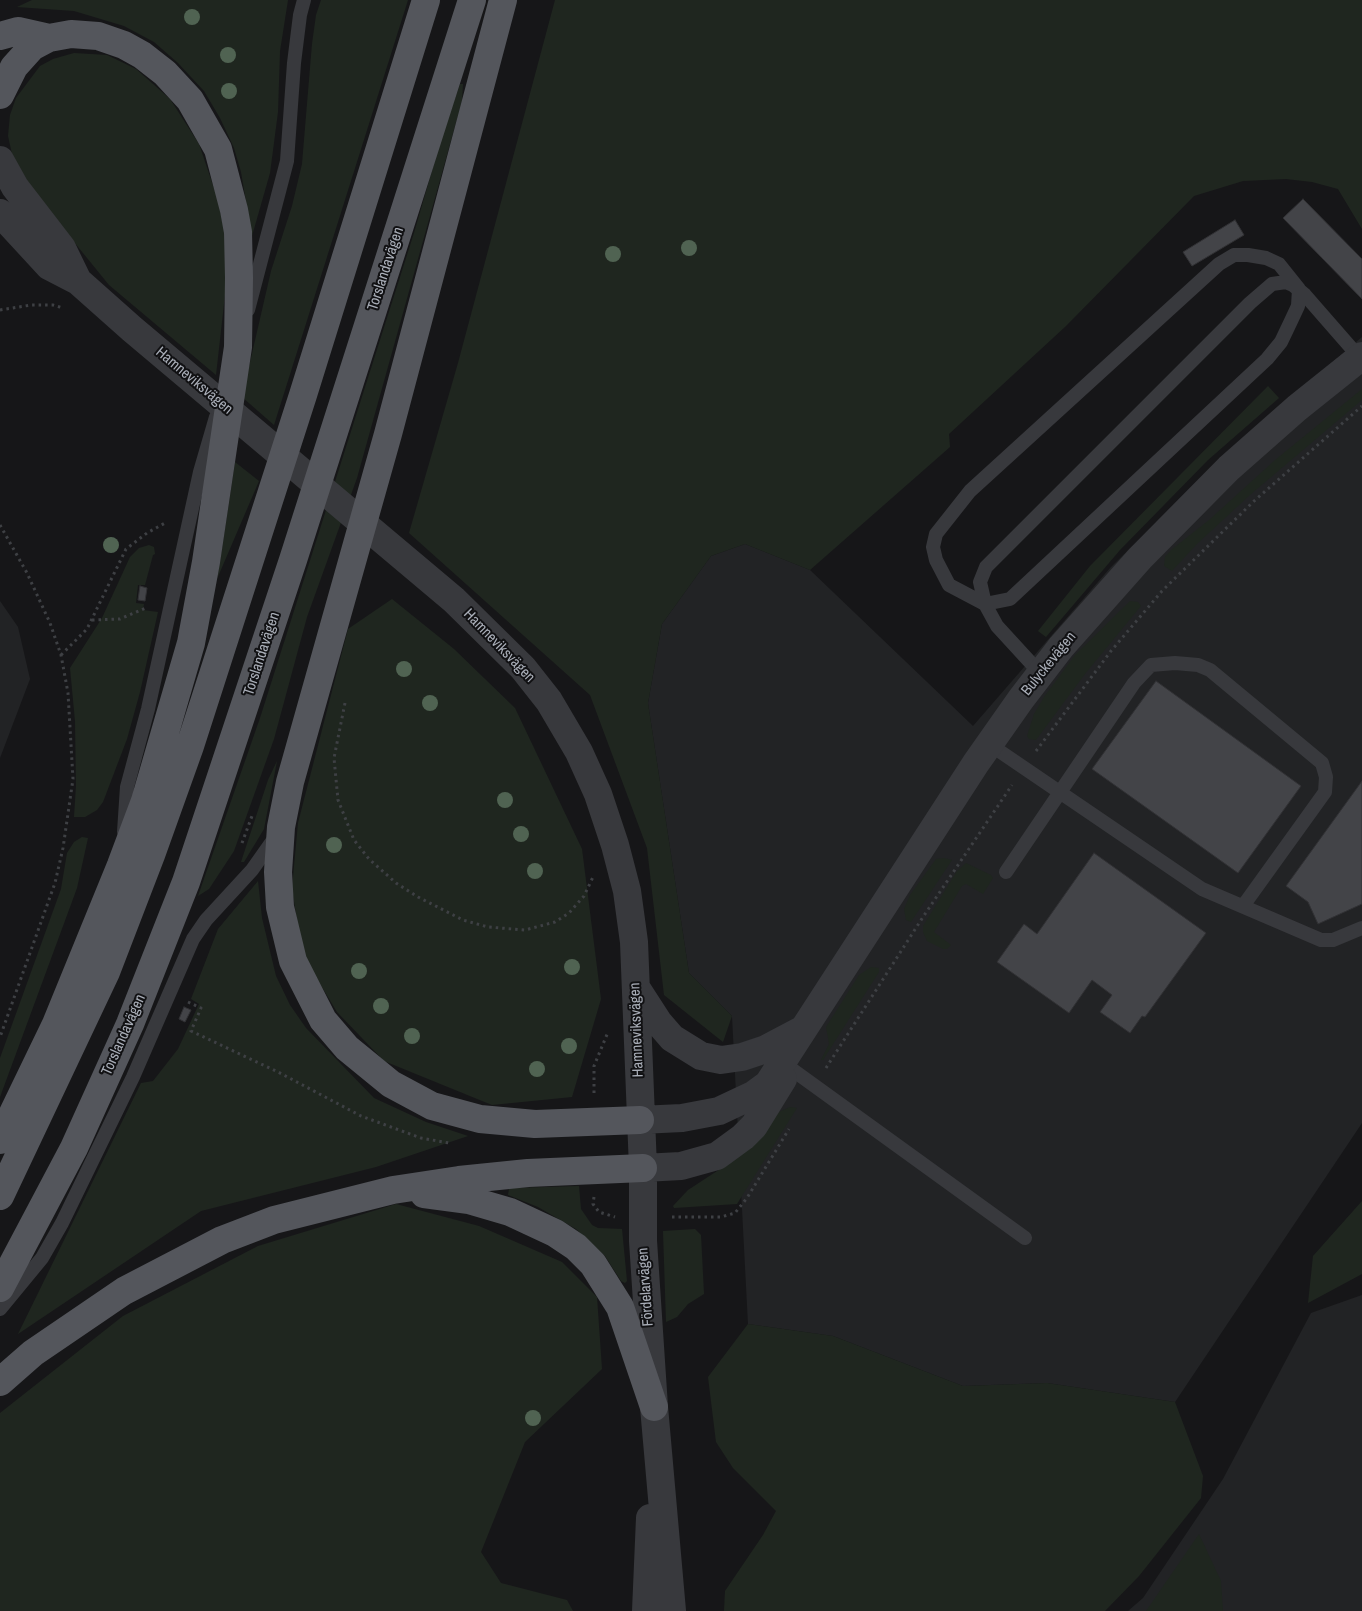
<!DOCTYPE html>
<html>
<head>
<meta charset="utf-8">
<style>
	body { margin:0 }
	canvas { display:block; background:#161618 }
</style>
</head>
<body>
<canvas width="1362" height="1611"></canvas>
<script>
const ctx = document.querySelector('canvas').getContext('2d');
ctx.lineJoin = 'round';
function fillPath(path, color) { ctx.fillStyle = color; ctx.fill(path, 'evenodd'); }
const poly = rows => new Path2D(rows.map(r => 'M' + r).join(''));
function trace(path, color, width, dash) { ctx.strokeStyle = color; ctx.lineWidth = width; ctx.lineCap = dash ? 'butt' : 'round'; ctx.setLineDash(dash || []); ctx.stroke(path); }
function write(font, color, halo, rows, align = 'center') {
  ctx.font = font + ' "Archivo Narrow",sans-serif'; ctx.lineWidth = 4; ctx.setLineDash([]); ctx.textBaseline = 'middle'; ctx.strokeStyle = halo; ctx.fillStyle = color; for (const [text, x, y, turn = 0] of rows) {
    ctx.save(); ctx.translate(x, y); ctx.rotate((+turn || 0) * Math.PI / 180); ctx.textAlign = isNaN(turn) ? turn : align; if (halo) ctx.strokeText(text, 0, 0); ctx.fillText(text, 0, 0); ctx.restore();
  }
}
const built = poly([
	[1362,337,1362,1123,1175,1402,1047,1383,963,1386,833,1336,748,1324,732,1016,689,973,648,703,662,624,711,556,745,544,810,570,973,726,1111,567,1235,445],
	[0,601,18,627,30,679,0,758],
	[1362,1295,1362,1611,1128,1611,1143,1598,1223,1479,1311,1313]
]);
const green = poly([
	[32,0,288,0,280,51,278,112,270,173,252,236,241,172,234,148,220,118,204,91,178,63,154,42,124,26,74,11,17,7],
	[321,0,408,0,274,425,242,397,271,271,292,206,302,164,312,44,316,15],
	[555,0,1362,0,1362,229,1338,189,1312,182,1286,179,1243,181,1194,196,1066,326,949,434,950,447,810,570,745,544,711,556,662,624,648,703,689,973,732,1016,723,1042,664,995,647,848,590,695,409,533,458,363],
	[74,53,107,55,136,69,170,99,199,144,217,197,225,234,225,295,216,375,109,285,35,194,14,163,8,136,10,115,16,98,40,66,53,59],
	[460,84,463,84,462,101,357,478,307,617,274,739,234,851,209,889,198,896,260,718,414,233,442,136],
	[1268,386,1279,398,1208,460,1120,550,1046,637,1038,631,1090,566],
	[1362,389,1362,400,1250,495,1197,544,1172,571,1164,566,1165,557,1171,550,1209,520,1275,460],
	[235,462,259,481,217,579,220,562],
	[149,545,154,547,155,554,153,555,145,585,138,585,136,603,144,604,143,610,158,612,140,692,127,739,103,802,97,810,85,817,74,817,76,786,75,721,70,668,102,618,130,557,139,548],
	[392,599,454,649,515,708,582,849,601,999,572,1097,492,1105,384,1061,337,1012,302,954,292,888,298,823,348,629],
	[1130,601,1138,602,1141,606,1085,674,1036,740,1029,739,1027,736,1034,714,1044,697,1075,655],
	[277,761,264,829,244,862,241,862,268,780],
	[82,837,88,838,77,888,0,1097,0,1058,61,889,67,853,74,842],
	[944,858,952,860,911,922,906,920,904,909,910,895,936,859],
	[966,863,991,875,993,878,983,894,966,884,962,886,934,932,951,945,947,949,943,949,927,941,923,932,923,926,957,871],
	[258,881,262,918,276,976,290,1005,306,1028,374,1098,426,1122,468,1136,376,1167,201,1211,18,1334,141,1083,153,1081,178,1049,199,1004,191,999,218,929],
	[871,967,879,968,879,972,823,1060,821,1060,829,1044,826,1027,859,975],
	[790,1107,797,1108,737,1204,674,1208,673,1206,688,1190,734,1160,774,1114],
	[579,1186,581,1209,592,1225,598,1228,622,1229,627,1281,625,1283,621,1281,605,1256,576,1229,538,1207,508,1195,509,1189,512,1188],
	[1362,1201,1362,1274,1308,1303,1313,1256],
	[396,1204,479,1226,562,1262,597,1297,602,1369,525,1442,481,1552,501,1583,567,1600,573,1611,0,1611,0,1413,123,1316,258,1246],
	[695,1229,701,1235,704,1294,688,1304,677,1317,666,1322,663,1231],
	[748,1324,833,1336,963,1386,1047,1383,1175,1402,1203,1476,1201,1498,1139,1576,1105,1611,724,1611,725,1591,763,1535,776,1511,733,1468,716,1442,708,1377],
	[1199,1534,1221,1581,1223,1611,1146,1611]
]);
const building = poly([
	[1303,199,1362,259,1362,299,1283,218,1303,199],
	[1235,220,1244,235,1192,266,1183,252,1235,220],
	[140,586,147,588,145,601,138,600,140,586],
	[1156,681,1301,786,1238,873,1092,769,1156,681],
	[1362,781,1362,904,1318,924,1308,902,1286,886,1362,781],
	[1094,853,1206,933,1145,1017,1142,1016,1130,1033,1100,1012,1112,995,1092,980,1069,1013,997,962,1024,924,1037,934,1094,853],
	[184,1007,191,1010,185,1022,179,1019,184,1007]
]);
const path = poly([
	[0,310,31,305,53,305,63,308],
	[0,525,27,573,50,623,61,655,68,693,73,779,63,848,55,883,0,1037],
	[92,620,120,619,148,607],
	[61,655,87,629,126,549,147,533,165,523],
	[345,703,334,758,338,800,354,840,369,859,396,883,418,897,463,920,488,927,525,930,555,922,569,913,584,896,593,877],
	[1036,751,1111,651,1162,591,1253,502,1362,406],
	[242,843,252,816],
	[188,1002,201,1008,191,1031,278,1072,361,1116,421,1138,449,1143],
	[826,1068,923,917,1012,785],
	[594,1093,594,1066,608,1032],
	[594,1197,593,1204,599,1212,615,1217],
	[672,1217,721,1217,735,1213,747,1198,789,1129]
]);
const lane = poly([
	[1234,255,1248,255,1266,258,1279,264,1299,289,1298,306,1291,321,1281,342,1267,359,1010,599,985,604,949,585,936,560,933,547,936,534,970,491,1219,264,1234,255],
	[248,310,287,161,294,63,300,15,304,0],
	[1041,674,997,626,985,604,980,582,986,567,1250,303,1272,284,1286,282,1293,285,1305,295,1360,358],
	[989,744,1202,889,1321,940,1333,940,1362,928],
	[124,832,127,787,148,709,200,472,216,417],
	[1006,872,1134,683,1151,665,1175,663,1198,665,1210,670,1322,763,1326,777,1325,792,1243,906],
	[790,1068,1025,1238],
	[0,1309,42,1258,62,1223,133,1077,193,939,206,920,252,870,276,836]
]);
const street = poly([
	[0,160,15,187,62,248,78,281],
	[0,213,49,266,78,281,132,329,454,600,523,668,549,701,579,752,598,794,615,845,627,891,634,942,643,1168,643,1241,654,1407,672,1611],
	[637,989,659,1023,672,1038,701,1056,721,1060,742,1057,766,1049,802,1030],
	[640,1120,682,1118,719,1111,753,1095,768,1084,976,763,1021,699,1061,647,1140,558,1229,468,1297,408,1362,356],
	[643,1168,681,1166,717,1156,743,1137,754,1126,783,1079],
	[646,1611,650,1518]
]);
const primary = poly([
	[503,0,388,434,290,782,281,827,278,872,280,907,293,961,323,1020,347,1048,391,1084,432,1106,480,1119,535,1124,640,1120],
	[0,36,18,31,49,38],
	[0,95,14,67,32,47,49,38,71,34,98,36,124,45,142,55,165,73,190,100,218,149,234,210,238,232,239,278,238,347,206,562,191,643,145,801,121,865,56,1024,0,1140],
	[424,1194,469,1200,510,1212,555,1233,576,1247,593,1264,620,1307,654,1407],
	[0,1196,106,972,151,855,190,746,303,395,426,0],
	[0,1288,74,1148,130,1024,186,882,293,560,472,0],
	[0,1382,33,1353,124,1291,222,1240,274,1220,393,1190,459,1180,528,1173,643,1168]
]);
const trees = [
	[192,17],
	[228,55],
	[229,91],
	[689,248],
	[613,254],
	[111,545],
	[404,669],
	[430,703],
	[505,800],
	[521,834],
	[334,845],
	[535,871],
	[572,967],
	[359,971],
	[381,1006],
	[412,1036],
	[569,1046],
	[537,1069],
	[533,1418]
];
const streetNames = [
	["Torslandavägen",386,269,-72],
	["Hamneviksvägen",194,381,40],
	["Hamneviksvägen",499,646,46],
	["Torslandavägen",262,654,-72],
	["Bulyckevägen",1049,664,-51],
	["Hamneviksvägen",637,1030,-92],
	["Torslandavägen",124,1035,-66],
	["Fördelarvägen",646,1287,-94]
];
fillPath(built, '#222325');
fillPath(green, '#1f261f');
fillPath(building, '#434448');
trace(building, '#313134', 1);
trace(path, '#3e4044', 3, [2.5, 4]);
trace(lane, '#38393d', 14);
trace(street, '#38393d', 28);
trace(primary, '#54565c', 28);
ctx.fillStyle = '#506352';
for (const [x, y] of trees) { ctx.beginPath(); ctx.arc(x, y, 8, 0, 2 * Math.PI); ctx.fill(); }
write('15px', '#a9aeb8', '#111113', streetNames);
</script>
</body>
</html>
